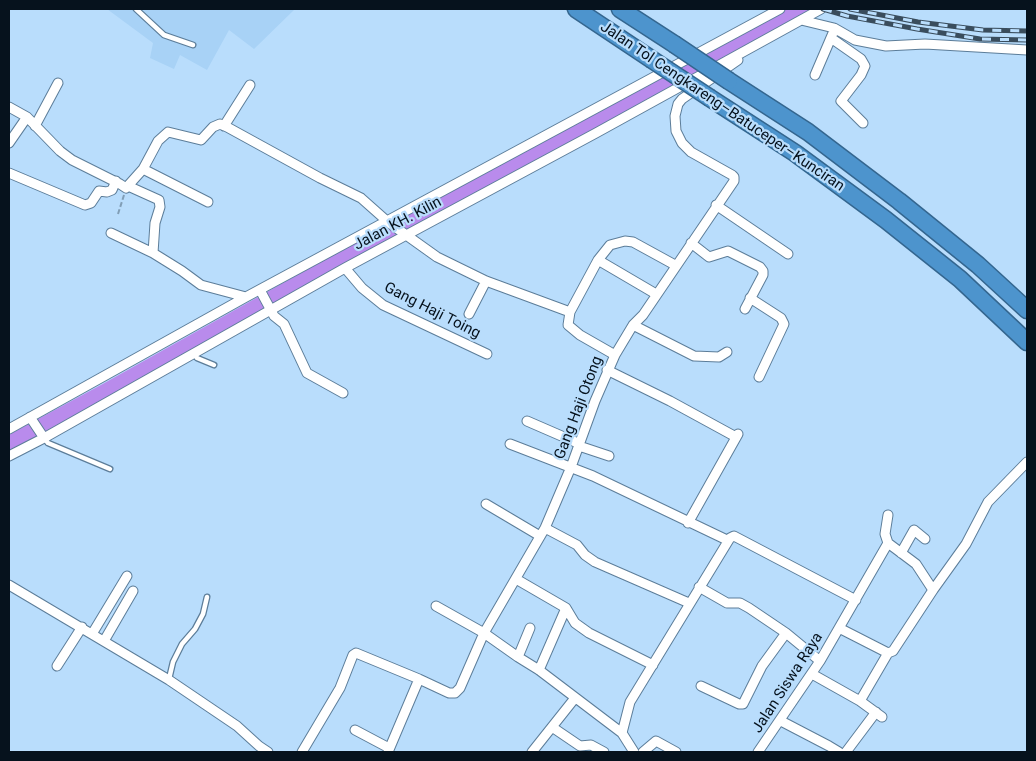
<!DOCTYPE html>
<html>
<head>
<meta charset="utf-8">
<style>
	body { margin:0 }
	#map { position:relative; width:1036px; height:761px; overflow:hidden; background:#b9ddfc; font-family:Roboto,sans-serif }
	canvas { display:block }
	.frame { position:absolute; inset:0; border:10px solid #06121d; pointer-events:none }
</style>
</head>
<body>
<div id="map">
<canvas width="1036" height="761"></canvas>
<div class="frame"></div>
</div>
<script>
const ctx = document.querySelector('canvas').getContext('2d');
ctx.lineJoin = 'round';
function fillPath(path, color) { ctx.fillStyle = color; ctx.fill(path, 'evenodd'); }
const poly = rows => new Path2D(rows.map(r => 'M' + r).join(''));
function trace(path, color, width, dash) { ctx.strokeStyle = color; ctx.lineWidth = width; ctx.lineCap = dash ? 'butt' : 'round'; ctx.setLineDash(dash || []); ctx.stroke(path); }
function write(font, color, halo, rows, align = 'center') {
  ctx.font = font + ' Roboto,sans-serif'; ctx.lineWidth = 4.5; ctx.setLineDash([]); ctx.textBaseline = 'middle'; ctx.strokeStyle = halo; ctx.fillStyle = color; for (const [text, x, y, turn = 0] of rows) {
    ctx.save(); ctx.translate(x, y); ctx.rotate((+turn || 0) * Math.PI / 180); ctx.textAlign = isNaN(turn) ? turn : align; if (halo) ctx.strokeText(text, 0, 0); ctx.fillText(text, 0, 0); ctx.restore();
  }
}
const built = poly([
	[107,9,295,9,254,49,229,30,207,70,180,55,174,69,150,58,153,43]
]);
const river = poly([
	[9,445,107,392,419,217,803,9]
]);
const path = poly([
	[118,214,124,195]
]);
const service = poly([
	[136,9,164,35,193,45],
	[194,353,197,358,214,365],
	[44,438,48,443,110,469],
	[169,679,173,662,182,644,195,629,203,614,207,597]
]);
const minor = poly([
	[801,20,834,28,855,40,886,46,925,44,1027,50],
	[831,38,861,59,865,66,861,75,841,101,863,123],
	[815,75,833,33],
	[9,107,27,117,60,151,72,160,120,184,126,188,143,169,158,141,168,132,201,140,213,127,220,124,227,127,320,178,361,198,388,222,437,257,486,281,570,312],
	[35,126,58,83],
	[224,126,250,85],
	[9,143,27,117],
	[143,169,208,202],
	[9,173,85,205,91,203,99,191,107,192,112,190,116,181],
	[128,186,159,200,160,207,155,223,153,253],
	[716,205,788,254],
	[111,233,153,253,182,271,201,285,246,297],
	[691,243,709,257,728,251,760,267,763,271,763,275,745,309],
	[598,260,656,294],
	[345,268,362,288,383,305,487,354],
	[260,290,274,316,284,324,307,373,343,393],
	[750,298,781,318,784,324,759,377],
	[469,314,486,281],
	[633,325,694,356,719,357,727,352],
	[615,355,580,335,568,325,570,312,598,260,610,245,625,241,633,242,675,265],
	[607,370,670,401,736,437],
	[30,417,44,438],
	[527,421,580,444],
	[9,429,246,297,780,9],
	[510,444,593,476,727,540],
	[579,446,609,456],
	[9,456,44,438,345,268,596,133,821,9],
	[486,504,540,536],
	[888,515,885,534,888,543,916,564,933,590],
	[688,523,738,434],
	[545,528,577,545,585,555,595,562,689,603],
	[901,553,914,530,925,539],
	[516,579,566,608,575,623,589,633,653,665],
	[9,585,169,680,237,726,259,746,268,752],
	[699,587,727,603,740,603,749,608,786,633],
	[436,606,484,633,518,657],
	[530,628,518,657,539,670,622,733,634,752],
	[839,628,888,653],
	[92,634,127,576],
	[104,641,133,591],
	[57,666,82,627],
	[539,670,566,608],
	[812,674,860,701],
	[701,686,739,704,743,704,762,666,786,633,820,661],
	[882,717,860,701,888,653,893,651,933,590,966,544,988,502,1027,462],
	[781,721,829,746,839,752],
	[552,727,580,746,591,745,604,752],
	[355,730,389,748],
	[622,733,630,702,730,538,734,536,856,600],
	[302,752,340,688,353,655,356,653,419,679],
	[388,752,419,679,449,693,455,693,460,688,484,633,545,528,571,467,595,401,615,355,633,325,643,315,734,181,734,177,732,175,691,152,682,143,676,131,675,116,678,104,682,99,738,60],
	[532,752,575,698],
	[643,752,656,741,676,752],
	[758,752,820,661,888,543],
	[846,752,876,712]
]);
const motorway = poly([
	[576,9,651,59],
	[620,9,674,44],
	[729,81,808,132,899,201,978,265,1027,310],
	[710,98,795,153,886,220,960,279,1027,342]
]);
const rail = poly([
	[823,9,847,16,917,29,980,39,1027,40],
	[850,9,918,22,983,30,1027,31]
]);
const motorwayBridge = poly([
	[674,44,729,81],
	[651,59,710,98]
]);
const streetNames = [
	["Jalan Tol Cengkareng–Batuceper–Kunciran",722,107,34],
	["Jalan KH. Kilin",398,224,-28],
	["Gang Haji Toing",432,311,27],
	["Gang Haji Otong",579,408,-69],
	["Jalan Siswa Raya",788,683,-57]
];
fillPath(built, '#a8d2f6');
trace(river, '#b98bec', 18);
trace(service, '#5c7d99', 7);
trace(minor, '#5c7d99', 11);
trace(motorway, '#34668f', 19);
trace(path, '#819eb6', 2, [5, 2.5]);
trace(service, '#fff', 4.5);
trace(minor, '#fff', 9);
trace(motorway, '#4d94cd', 16);
trace(rail, '#3a4d5d', 5);
trace(rail, '#b9ddfc', 3, [9]);
trace(motorwayBridge, '#34668f', 19, []);
trace(motorwayBridge, '#4d94cd', 16);
write('15px', '#06121d', '#b9ddfc', streetNames);
</script>
</body>
</html>
